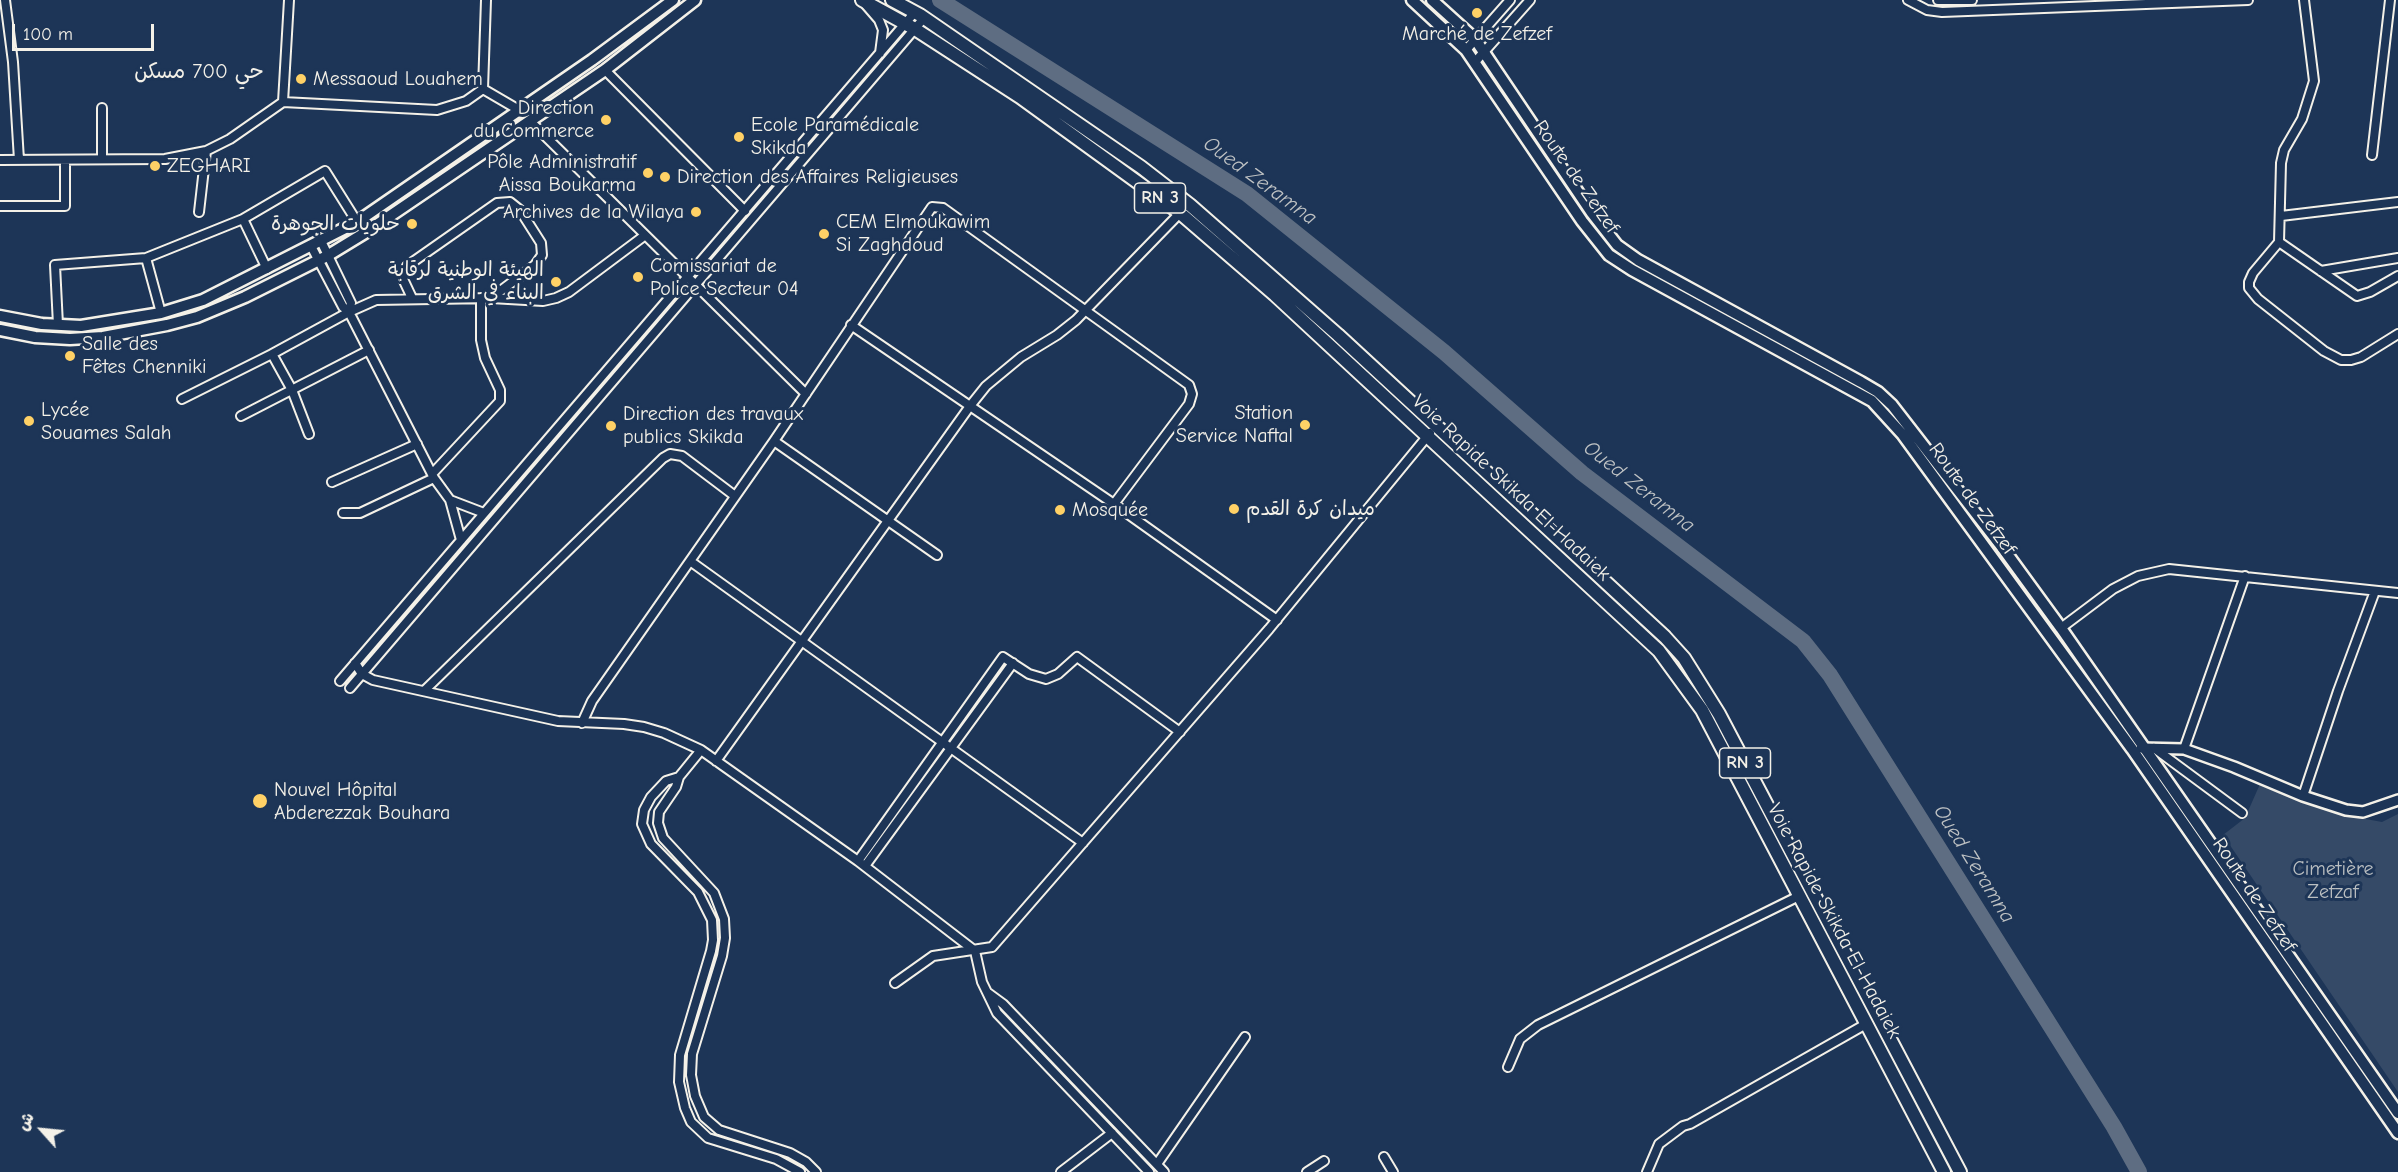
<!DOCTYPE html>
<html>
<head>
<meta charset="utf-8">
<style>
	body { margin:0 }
	#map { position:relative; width:2398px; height:1172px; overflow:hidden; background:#1d3557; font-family:"Comic Neue","Playpen Sans Arabic",sans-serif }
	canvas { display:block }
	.north { position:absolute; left:12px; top:1100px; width:60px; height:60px; -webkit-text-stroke:4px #1d3557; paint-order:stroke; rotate:297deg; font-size:16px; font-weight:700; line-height:24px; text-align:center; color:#f4f1e8 }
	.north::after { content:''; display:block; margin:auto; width:21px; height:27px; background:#f4f1e8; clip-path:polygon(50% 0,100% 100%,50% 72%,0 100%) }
	.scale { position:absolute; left:12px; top:24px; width:142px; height:27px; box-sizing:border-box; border:3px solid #f4f1e8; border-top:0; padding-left:8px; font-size:18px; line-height:21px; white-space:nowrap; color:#f4f1e8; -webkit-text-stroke:4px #1d3557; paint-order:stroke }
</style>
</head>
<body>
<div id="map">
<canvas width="2398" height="1172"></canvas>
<div class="north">ش</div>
<div class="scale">100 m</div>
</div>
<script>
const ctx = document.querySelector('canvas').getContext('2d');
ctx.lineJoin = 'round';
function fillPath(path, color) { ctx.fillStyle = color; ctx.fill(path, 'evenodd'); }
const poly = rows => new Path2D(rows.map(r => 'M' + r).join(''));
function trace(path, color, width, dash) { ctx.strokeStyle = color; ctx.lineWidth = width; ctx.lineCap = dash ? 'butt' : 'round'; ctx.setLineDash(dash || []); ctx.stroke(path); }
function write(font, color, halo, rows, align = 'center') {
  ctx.font = font + ' "Comic Neue","Playpen Sans Arabic",sans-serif'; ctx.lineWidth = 6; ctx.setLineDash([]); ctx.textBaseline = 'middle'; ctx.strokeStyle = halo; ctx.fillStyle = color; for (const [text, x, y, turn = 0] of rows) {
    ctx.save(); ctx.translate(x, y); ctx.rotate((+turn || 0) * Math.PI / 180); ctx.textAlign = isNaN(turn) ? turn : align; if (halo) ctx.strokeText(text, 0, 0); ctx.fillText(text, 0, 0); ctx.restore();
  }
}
const green = poly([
	[2260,784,2339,814,2382,822,2398,814,2398,1092,2223,835,2245,818]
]);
const river = poly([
	[940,0,1247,194,1444,352,1582,473,1803,641,1830,675,2114,1127,2139,1172]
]);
const minor = poly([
	[5,0,13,62,19,160],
	[486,0,483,89,519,110],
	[1908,0,1927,10,1942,12,2248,0],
	[1938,0,1972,0],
	[2304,0,2314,81,2302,119,2284,150,2281,163,2279,242,2253,273,2249,282,2249,288,2258,299,2324,351,2341,360,2351,360,2361,357,2398,334],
	[866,5,879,20,883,30,880,53],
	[1466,50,1510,0],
	[1475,62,1530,0],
	[605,70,745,211],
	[283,102,437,110,466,101,483,89],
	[531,122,806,394],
	[2372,155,2390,0],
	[102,159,102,108],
	[0,160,165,159,206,151,230,139,283,102,289,0],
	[0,206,65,206,65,160],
	[199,212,206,151],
	[2281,216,2398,202],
	[243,219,267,269],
	[321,241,351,303,349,312],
	[2279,242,2357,296,2370,292,2398,276],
	[311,246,343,307,349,312,434,478,450,500,461,540],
	[146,258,161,313],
	[2321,271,2398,258],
	[412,298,403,279,407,266,497,203,510,202,520,210,541,243,542,255,535,265,491,298],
	[58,325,55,265,146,258,243,219,325,171,357,222],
	[851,325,1114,504,1277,620],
	[272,354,292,390,309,434],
	[182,399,272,354,349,312,376,300,491,298,543,301,556,298,569,292,644,236],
	[241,416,369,350],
	[774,441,937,555],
	[432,474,500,401,500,390,485,358,481,340,481,298],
	[332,482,417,444],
	[450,500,484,513],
	[343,513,360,513,434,478],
	[690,561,1083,843],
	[2061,628,2113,589,2138,576,2169,569,2398,593],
	[355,663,362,674,373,680,558,721,624,724,644,727,664,733,701,750,858,861,975,951,982,982,997,1013,1149,1172],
	[340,681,915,12],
	[350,688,924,18],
	[424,691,663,458,670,454,682,456,735,496],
	[582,723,592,701,774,441,932,207,943,208,1189,385,1192,394,1189,404,1114,504],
	[2154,748,2242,813],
	[2184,749,2245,576],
	[701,750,679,777,676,787,659,812,658,823,663,838,714,893,724,919,725,938,722,956,692,1054,691,1075,695,1096,704,1117,719,1130,790,1153,806,1162,816,1172],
	[716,761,970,406,986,386,1021,357,1057,335,1076,320,1180,213],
	[679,777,666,781,651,797,644,810,642,824,651,844,698,892,712,920,713,940,711,951,680,1055,679,1082,685,1108,691,1122,708,1138,776,1159,800,1172],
	[2303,796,2338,691,2375,591],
	[858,861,1003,657,1029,674,1046,679,1058,674,1077,657,1180,732],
	[865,866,1013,663],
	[895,983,933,956,992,947,1269,629,1430,433],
	[988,993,1003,1004,1164,1172],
	[1508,1067,1520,1039,1538,1025,1799,896],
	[1384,1157,1393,1172],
	[1157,1164,1245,1037],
	[1061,1172,1112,1133],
	[1307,1172,1324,1161],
	[1647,1172,1659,1144,1683,1126,1690,1124,1866,1024]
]);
const tertiary = poly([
	[2141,748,2184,749,2234,767,2303,796,2346,810,2363,812,2398,800]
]);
const secondary = poly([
	[1412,0,1466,50,1582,221,1609,255,1632,270,1872,401,1903,435,2132,749,2398,1133],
	[1432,0,1475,39,1592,213,1617,245,1638,260,1861,382,1878,392,1892,405,2002,547,2061,628,2398,1113],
	[0,316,42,324,81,326,161,313,203,300,357,222,592,60,673,0],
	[0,330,35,337,70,339,103,337,167,325,197,317,245,297,327,256,368,231,605,70,695,0]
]);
const trunk = poly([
	[862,0,915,29,1020,97,1180,213,1275,295,1659,651,1702,710,1944,1172],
	[892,0,920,15,1141,167,1190,205,1338,335,1665,637,1684,658,1719,714,1960,1172]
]);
const markers = [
	[1477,13,6,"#ffd166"],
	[301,79,6,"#ffd166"],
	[606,120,6,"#ffd166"],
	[739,137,6,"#ffd166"],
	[155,166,6,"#ffd166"],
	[648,173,6,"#ffd166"],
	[665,177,6,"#ffd166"],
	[696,212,6,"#ffd166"],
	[412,224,6,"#ffd166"],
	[824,234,6,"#ffd166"],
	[638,277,6,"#ffd166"],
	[556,282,6,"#ffd166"],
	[70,356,6,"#ffd166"],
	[29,421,6,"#ffd166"],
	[1305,425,6,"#ffd166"],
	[611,426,6,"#ffd166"],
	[1234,509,6,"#ffd166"],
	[1060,510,6,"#ffd166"],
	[260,801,8,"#ffd166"]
];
const shields = [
	[1160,198,51],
	[1745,763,51]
];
const shieldNames = [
	["RN 3",1160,198],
	["RN 3",1745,763]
];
const poiNames = [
	["Marché de Zefzef",1477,34,"center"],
	["Messaoud Louahem",313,79],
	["Direction",594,108,"right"],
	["du Commerce",594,131,"right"],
	["Ecole Paramédicale",751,125],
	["Skikda",751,148],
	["Pôle Administratif",636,162,"right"],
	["Aissa Boukarma",636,185,"right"],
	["ZEGHARI",167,166],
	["Direction des Affaires Religieuses",677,177],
	["Archives de la Wilaya",684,212,"right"],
	["CEM Elmoukawim",836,222],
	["Si Zaghdoud",836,245],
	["حلويات الجوهرة",400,224,"right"],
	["Comissariat de",650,266],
	["Police Secteur 04",650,289],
	["الهيئة الوطنية لرقابة",544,270,"right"],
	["البناء في الشرق",544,293,"right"],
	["Salle des",82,344],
	["Fêtes Chenniki",82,367],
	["Lycée",41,410],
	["Souames Salah",41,433],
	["Station",1293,413,"right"],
	["Service Naftal",1293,436,"right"],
	["Direction des travaux",623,414],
	["publics Skikda",623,437],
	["ميدان كرة القدم",1246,509],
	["Mosquée",1072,510],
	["Nouvel Hôpital",274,790],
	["Abderezzak Bouhara",274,813]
];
const streetNames = [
	["Route de Zefzef",1576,177,55],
	["Voie Rapide Skikda El-Hadaiek",1511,488,43],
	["Route de Zefzef",1972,499,54],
	["Route de Zefzef",2254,895,56],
	["Voie Rapide Skikda El-Hadaiek",1834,921,62]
];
const parkNames = [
	["Cimetière",2333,869],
	["Zefzaf",2333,892]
];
const neighbourhoodNames = [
	["حي 700 مسكن",199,72]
];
const waterNames = [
	["Oued Zeramna",1260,181,36],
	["Oued Zeramna",1639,487,38],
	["Oued Zeramna",1974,864,58]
];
fillPath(green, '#354a67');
trace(river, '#5e6d82', 16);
trace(minor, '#f4f1e8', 12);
trace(tertiary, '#f4f1e8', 14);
trace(secondary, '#f4f1e8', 15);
trace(trunk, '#f4f1e8', 16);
trace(minor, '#1d3557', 8);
trace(tertiary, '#1d3557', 9);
trace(secondary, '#1d3557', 10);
trace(trunk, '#1d3557', 12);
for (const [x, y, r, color] of markers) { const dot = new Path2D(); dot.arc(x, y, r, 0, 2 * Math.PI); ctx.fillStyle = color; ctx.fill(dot); trace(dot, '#1d3557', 2); }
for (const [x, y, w] of shields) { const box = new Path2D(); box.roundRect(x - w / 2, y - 15, w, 30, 4.5); ctx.fillStyle = '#1d3557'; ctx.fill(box); trace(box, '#f4f1e8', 1.5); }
write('bold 18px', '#f4f1e8', null, shieldNames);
write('20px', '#f4f1e8', '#1d3557', poiNames, 'left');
write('20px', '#f4f1e8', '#1d3557', streetNames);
write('20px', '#bbbfc1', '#1d3557', parkNames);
write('21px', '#f4f1e8', '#1d3557', neighbourhoodNames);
write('italic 21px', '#c0c3c4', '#1d3557', waterNames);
</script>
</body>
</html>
